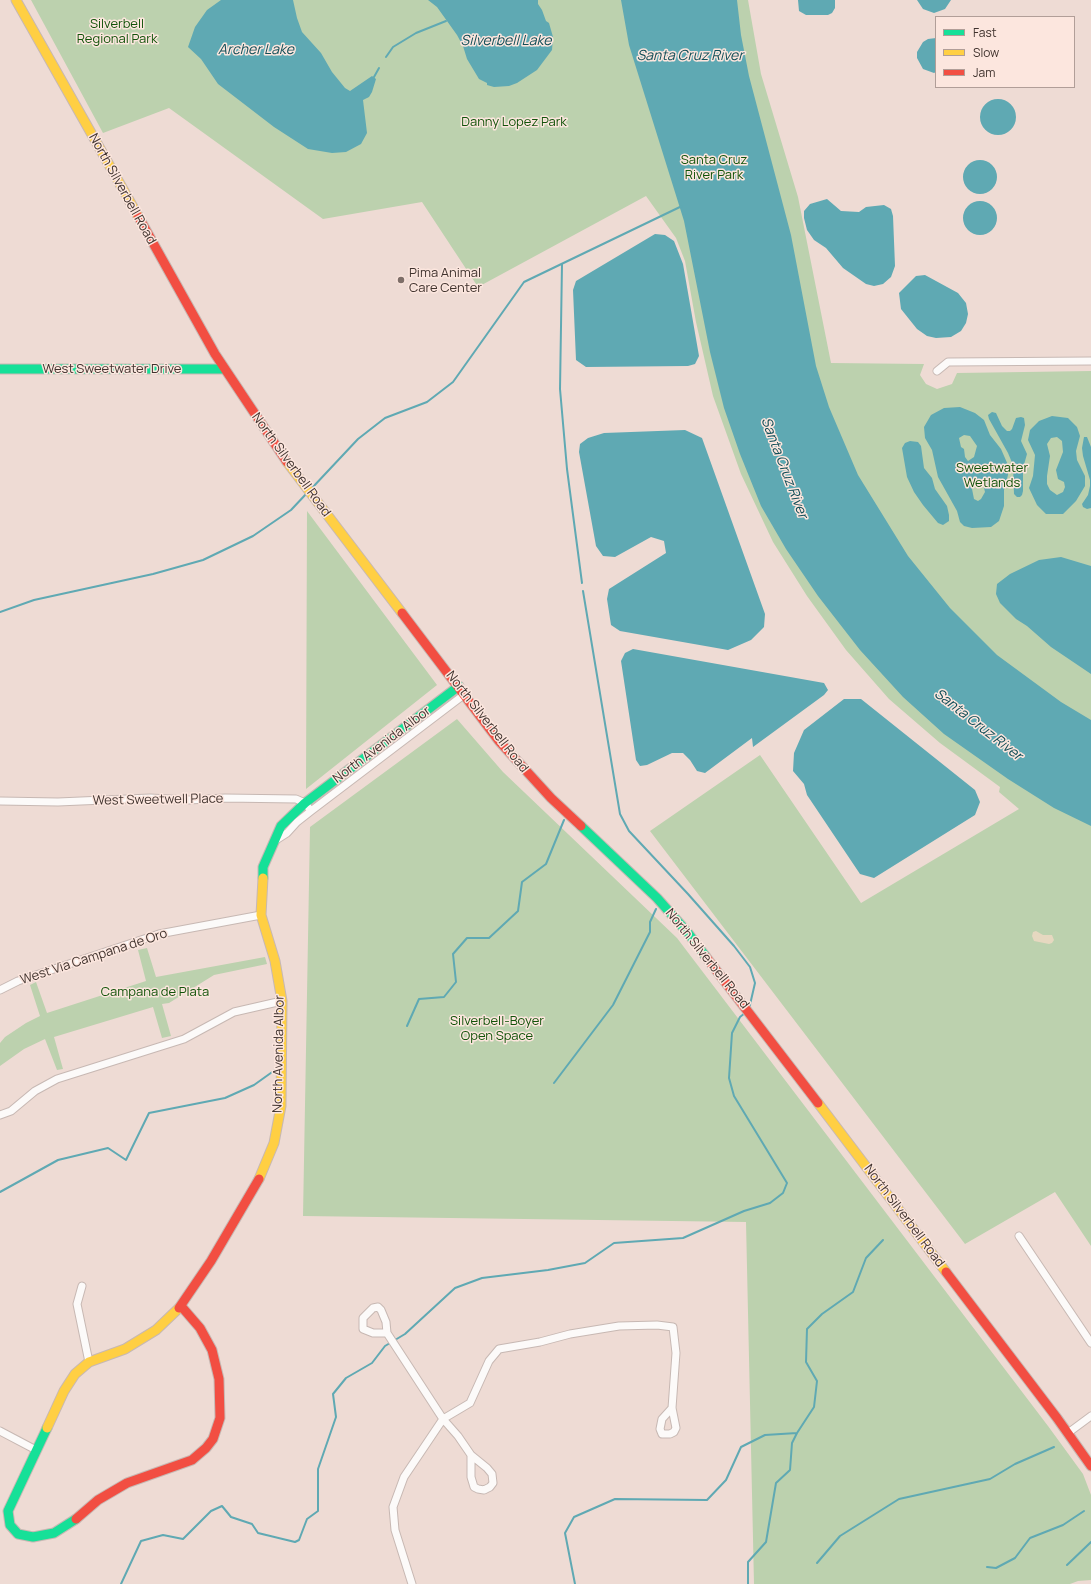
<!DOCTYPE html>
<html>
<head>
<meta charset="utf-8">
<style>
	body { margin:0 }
	#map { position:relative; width:1091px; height:1584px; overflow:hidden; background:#eedbd4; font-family:Manrope,sans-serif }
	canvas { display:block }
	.legend { position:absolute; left:935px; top:16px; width:140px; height:72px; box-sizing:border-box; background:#fce6de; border:1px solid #b19e98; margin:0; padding:5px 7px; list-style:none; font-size:12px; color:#40332e }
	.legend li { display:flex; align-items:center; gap:8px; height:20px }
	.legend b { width:20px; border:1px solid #b19e98 }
</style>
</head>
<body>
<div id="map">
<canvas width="1091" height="1584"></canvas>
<ul class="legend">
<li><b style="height:5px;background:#16e098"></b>Fast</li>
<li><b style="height:5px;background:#ffcf43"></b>Slow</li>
<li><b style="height:5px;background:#f24e42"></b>Jam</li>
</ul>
</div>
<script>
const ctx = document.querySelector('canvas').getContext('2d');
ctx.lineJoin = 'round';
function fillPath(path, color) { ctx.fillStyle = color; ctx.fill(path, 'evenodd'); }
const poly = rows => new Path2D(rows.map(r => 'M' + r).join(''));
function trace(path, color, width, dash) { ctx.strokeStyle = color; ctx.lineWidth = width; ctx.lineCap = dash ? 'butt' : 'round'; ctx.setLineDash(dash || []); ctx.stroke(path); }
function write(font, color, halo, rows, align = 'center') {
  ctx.font = font + ' Manrope,sans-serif'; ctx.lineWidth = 3; ctx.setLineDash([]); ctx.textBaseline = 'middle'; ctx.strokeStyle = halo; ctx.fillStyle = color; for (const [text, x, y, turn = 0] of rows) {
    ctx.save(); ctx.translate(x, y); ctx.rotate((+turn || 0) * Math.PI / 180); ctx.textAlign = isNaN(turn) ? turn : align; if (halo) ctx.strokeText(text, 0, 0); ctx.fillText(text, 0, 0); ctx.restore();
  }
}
const green = poly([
	[31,0,748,0,761,74,798,197,831,363,924,364,920,375,926,384,937,389,952,384,957,373,1091,371,1091,1246,1055,1192,965,1244,650,831,760,755,861,903,1019,809,999,792,1000,787,940,743,889,699,846,650,807,596,773,542,741,474,713,396,696,322,685,261,676,238,646,196,478,287,422,202,323,219,169,108,103,133],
	[307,511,437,685,306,789],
	[457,719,503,772,677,938,1048,1426,1083,1474,1091,1495,1091,1580,1078,1581,1070,1584,754,1584,746,1222,303,1216,310,827],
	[147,948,156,977,265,957,267,964,214,975,169,1003,162,1004,171,1036,162,1038,153,1007,54,1037,63,1069,57,1070,45,1039,24,1049,0,1066,0,1043,5,1037,26,1023,40,1016,30,985,36,982,47,1013,146,981,138,950]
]);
const sand = poly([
	[1036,931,1043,935,1052,935,1054,940,1052,943,1049,944,1034,941,1032,936,1033,932]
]);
const water = poly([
	[221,0,293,0,297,18,302,32,321,53,332,72,345,88,350,91,372,76,376,79,372,92,369,97,363,100,367,133,361,144,346,152,332,153,308,149,274,127,218,84,201,59,188,47,195,27,207,10],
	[428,0,538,0,538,4,542,10,546,21,549,23,553,37,552,50,537,70,517,83,509,86,494,87,487,85,487,83,479,79,467,59,463,46,457,35,437,7],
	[621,0,737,0,741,35,749,76,791,235,816,366,829,407,858,475,908,556,950,608,997,655,1061,702,1091,720,1091,826,1054,808,1008,779,944,734,903,697,860,650,818,596,786,549,761,506,740,454,724,408,710,352,684,221,629,45],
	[798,0,835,0,835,8,832,13,828,15,806,15,799,11],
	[917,0,951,0,945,9,934,13,923,9],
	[936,38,936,72,934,73,923,69,917,58,917,52,923,42,928,39],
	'980 117a18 18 0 1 1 36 0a18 18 0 1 1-36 0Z',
	'963 177a17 17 0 1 1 34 0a17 17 0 1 1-34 0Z',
	[827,199,841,211,859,212,866,207,884,205,891,209,893,216,895,266,891,277,883,284,874,286,866,284,843,268,826,248,814,240,807,230,804,218,804,211,810,204],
	'963 218a17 17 0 1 1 34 0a17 17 0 1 1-34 0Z',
	[655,234,665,235,674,241,683,264,699,356,695,364,688,366,586,367,576,360,573,290,576,281],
	[925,275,958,293,966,303,968,314,966,323,961,331,951,337,936,338,927,336,917,329,901,309,899,293,916,276],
	[960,407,975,413,984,420,990,435,1001,449,1008,465,1008,475,1004,490,1004,506,999,521,991,527,972,528,964,526,960,522,957,511,938,477,932,450,925,438,924,427,931,415,944,408],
	[964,435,970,436,977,446,974,457,968,461,965,457,964,449,961,447,959,438],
	[980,481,983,484,985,492,981,499,978,501,974,499,972,489,974,484],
	[992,412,996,413,1002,426,1007,431,1010,431,1012,429,1016,418,1021,417,1024,418,1025,425,1021,441,1027,454,1023,468,1023,491,1022,495,1020,497,1017,497,1014,494,1013,465,1008,453,989,419,988,415],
	[1052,416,1068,418,1077,427,1080,436,1076,451,1077,460,1085,476,1085,486,1076,501,1063,514,1046,514,1037,505,1029,488,1033,476,1035,455,1028,440,1030,430,1039,421],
	[1057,437,1062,441,1063,452,1056,470,1058,479,1064,482,1065,487,1063,492,1057,495,1050,490,1047,484,1047,476,1050,456,1047,444,1051,438],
	[685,430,702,438,765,614,764,627,751,640,728,650,620,631,611,625,607,599,609,589,666,553,664,541,651,537,615,557,603,556,596,546,579,452,580,444,588,438,604,433],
	[1084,437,1087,437,1091,447,1091,508,1087,509,1083,507,1082,504,1088,495,1090,486,1090,480,1083,456,1082,448],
	[910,441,918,442,921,446,924,468,932,478,935,489,947,506,949,515,949,521,943,525,938,523,923,505,914,492,907,477,902,448,905,443],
	[1061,557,1091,566,1091,674,1051,647,1027,626,1016,619,1000,603,996,594,997,584,1010,574,1039,560],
	[633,649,824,683,828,690,824,695,753,747,752,738,705,773,697,771,690,760,683,753,672,753,647,765,640,766,636,760,621,661,625,653],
	[844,699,861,699,975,790,980,802,975,815,874,878,860,874,807,795,804,784,793,771,794,753,804,730]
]);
const stream = poly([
	[386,57,393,47,416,33,446,21],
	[374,77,379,68],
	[562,264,560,389,567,469,582,583],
	[312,488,358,439,385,418,427,402,453,382,524,282,682,206],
	[583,591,620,814,629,831,688,894,734,946,750,967,755,983,749,1009],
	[0,612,34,600,153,574,203,560,253,536,291,510,307,493],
	[407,1026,419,999,444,997,456,982,453,954,467,938,489,938,518,911,522,882,546,864,564,820],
	[554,1083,613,1005,650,932,650,922,656,909],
	[0,1192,58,1160,108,1148,126,1160,149,1113,225,1098,254,1085,275,1070],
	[817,1563,840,1536,899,1499,990,1479,1015,1464,1054,1447],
	[1067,1565,1091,1542],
	[987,1567,996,1568,1015,1558,1030,1538,1063,1525,1084,1511],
	[121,1584,141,1541,163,1535,183,1539,211,1511,222,1506,231,1517,252,1524,258,1533,295,1542,299,1540,307,1519,318,1511,318,1469,336,1417,333,1394,346,1378,372,1363,385,1346,405,1334,455,1288,482,1278,548,1270,585,1263,614,1243,683,1238,744,1211,770,1203,783,1193,787,1183,734,1096,729,1078,732,1033,740,1017,745,1013],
	[575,1584,565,1533,574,1517,615,1499,707,1500,726,1480,741,1447,765,1435,797,1433],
	[748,1584,748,1562,766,1542,776,1483,790,1470,792,1443,797,1433,814,1407,817,1381,806,1362,807,1329,822,1314,853,1292,866,1258,883,1240]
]);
const street = poly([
	[937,371,948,362,1091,361],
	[0,801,58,802,150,798,189,800,225,798,296,799,305,803,311,811],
	[276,840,287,833,297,822,311,811,465,694],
	[0,990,18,981,159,934,261,915],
	[0,1115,11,1111,35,1091,57,1079,184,1039,234,1012,282,1001],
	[1019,1236,1091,1343],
	[82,1286,77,1304,89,1362],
	[387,1333,373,1333,363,1329,363,1318,373,1308,378,1307,381,1310,386,1322,387,1333,443,1419,458,1436,471,1455,487,1468,492,1474,493,1483,490,1487,484,1490,478,1489,474,1487,471,1477,471,1455],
	[0,1431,36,1450],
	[1068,1433,1091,1416],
	[412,1584,395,1530,393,1507,404,1477,443,1419,470,1403,489,1361,499,1349,540,1342,570,1334,619,1326,657,1325,673,1327,676,1353,672,1408,676,1428,674,1432,670,1434,662,1434,660,1429,662,1419,672,1408]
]);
const fast = poly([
	[0,369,224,369],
	[581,826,657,898,688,933,706,957],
	[263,878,263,867,281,826,305,803,459,686],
	[47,1428,8,1511,10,1525,18,1534,33,1537,54,1533,76,1519]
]);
const slow = poly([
	[16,0,138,216],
	[287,462,402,613],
	[818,1103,946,1272],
	[259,1179,274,1143,281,1106,282,1001,275,961,261,915,263,878],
	[47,1428,64,1391,75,1374,89,1362,125,1349,156,1330,179,1308]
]);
const jam = poly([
	[138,216,215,354,287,462],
	[402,613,499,741,551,798,581,826],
	[706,957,818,1103],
	[946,1272,1057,1418,1091,1466],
	[179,1308,211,1261,259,1179],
	[76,1519,98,1500,127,1483,192,1460,206,1448,213,1439,220,1418,219,1379,212,1350,200,1328,181,1306]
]);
const markers = [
	[401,280,4,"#7d6e68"]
];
const parkNames = [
	["Silverbell",117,24],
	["Regional Park",117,39],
	["Danny Lopez Park",514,122],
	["Santa Cruz",714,160],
	["River Park",714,175],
	["Sweetwater",992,468],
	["Wetlands",992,483],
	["Campana de Plata",155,992],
	["Silverbell-Boyer",497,1021],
	["Open Space",497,1036]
];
const streetNames = [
	["North Silverbell Road",122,189,61],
	["West Sweetwater Drive",112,369],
	["North Silverbell Road",291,465,54],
	["North Silverbell Road",487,722,52],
	["North Avenida Albor",382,745,-37],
	["West Sweetwell Place",158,800,-1],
	["West Via Campana de Oro",94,957,-18],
	["North Silverbell Road",707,959,51],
	["North Avenida Albor",279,1054,-89],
	["North Silverbell Road",904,1216,53]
];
const poiNames = [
	["Pima Animal",409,273],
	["Care Center",409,288]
];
const waterNames = [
	["Silverbell Lake",506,41],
	["Archer Lake",256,50],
	["Santa Cruz River",690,56],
	["Santa Cruz River",784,468,69],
	["Santa Cruz River",978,725,38]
];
fillPath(green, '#bcd1ae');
fillPath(sand, '#e6d8c0');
fillPath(water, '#5fa9b3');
trace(stream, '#5fa9b3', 2);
trace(street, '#c7b8b3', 9);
trace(fast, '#c7b8b3', 11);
trace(slow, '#c7b8b3', 11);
trace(jam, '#c7b8b3', 11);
trace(street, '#fcfaf9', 7);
trace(fast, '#16e098', 9);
trace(slow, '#ffcf43', 9);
trace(jam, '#f24e42', 9);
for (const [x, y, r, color] of markers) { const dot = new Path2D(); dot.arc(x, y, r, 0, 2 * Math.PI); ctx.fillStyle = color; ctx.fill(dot); trace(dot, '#fce6de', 1.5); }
write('13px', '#115309', '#fce6de', parkNames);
write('13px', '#40332e', '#fce6de', streetNames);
write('13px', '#40332e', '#fce6de', poiNames, 'left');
write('italic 14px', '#104d57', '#fce6de', waterNames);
</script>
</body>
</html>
